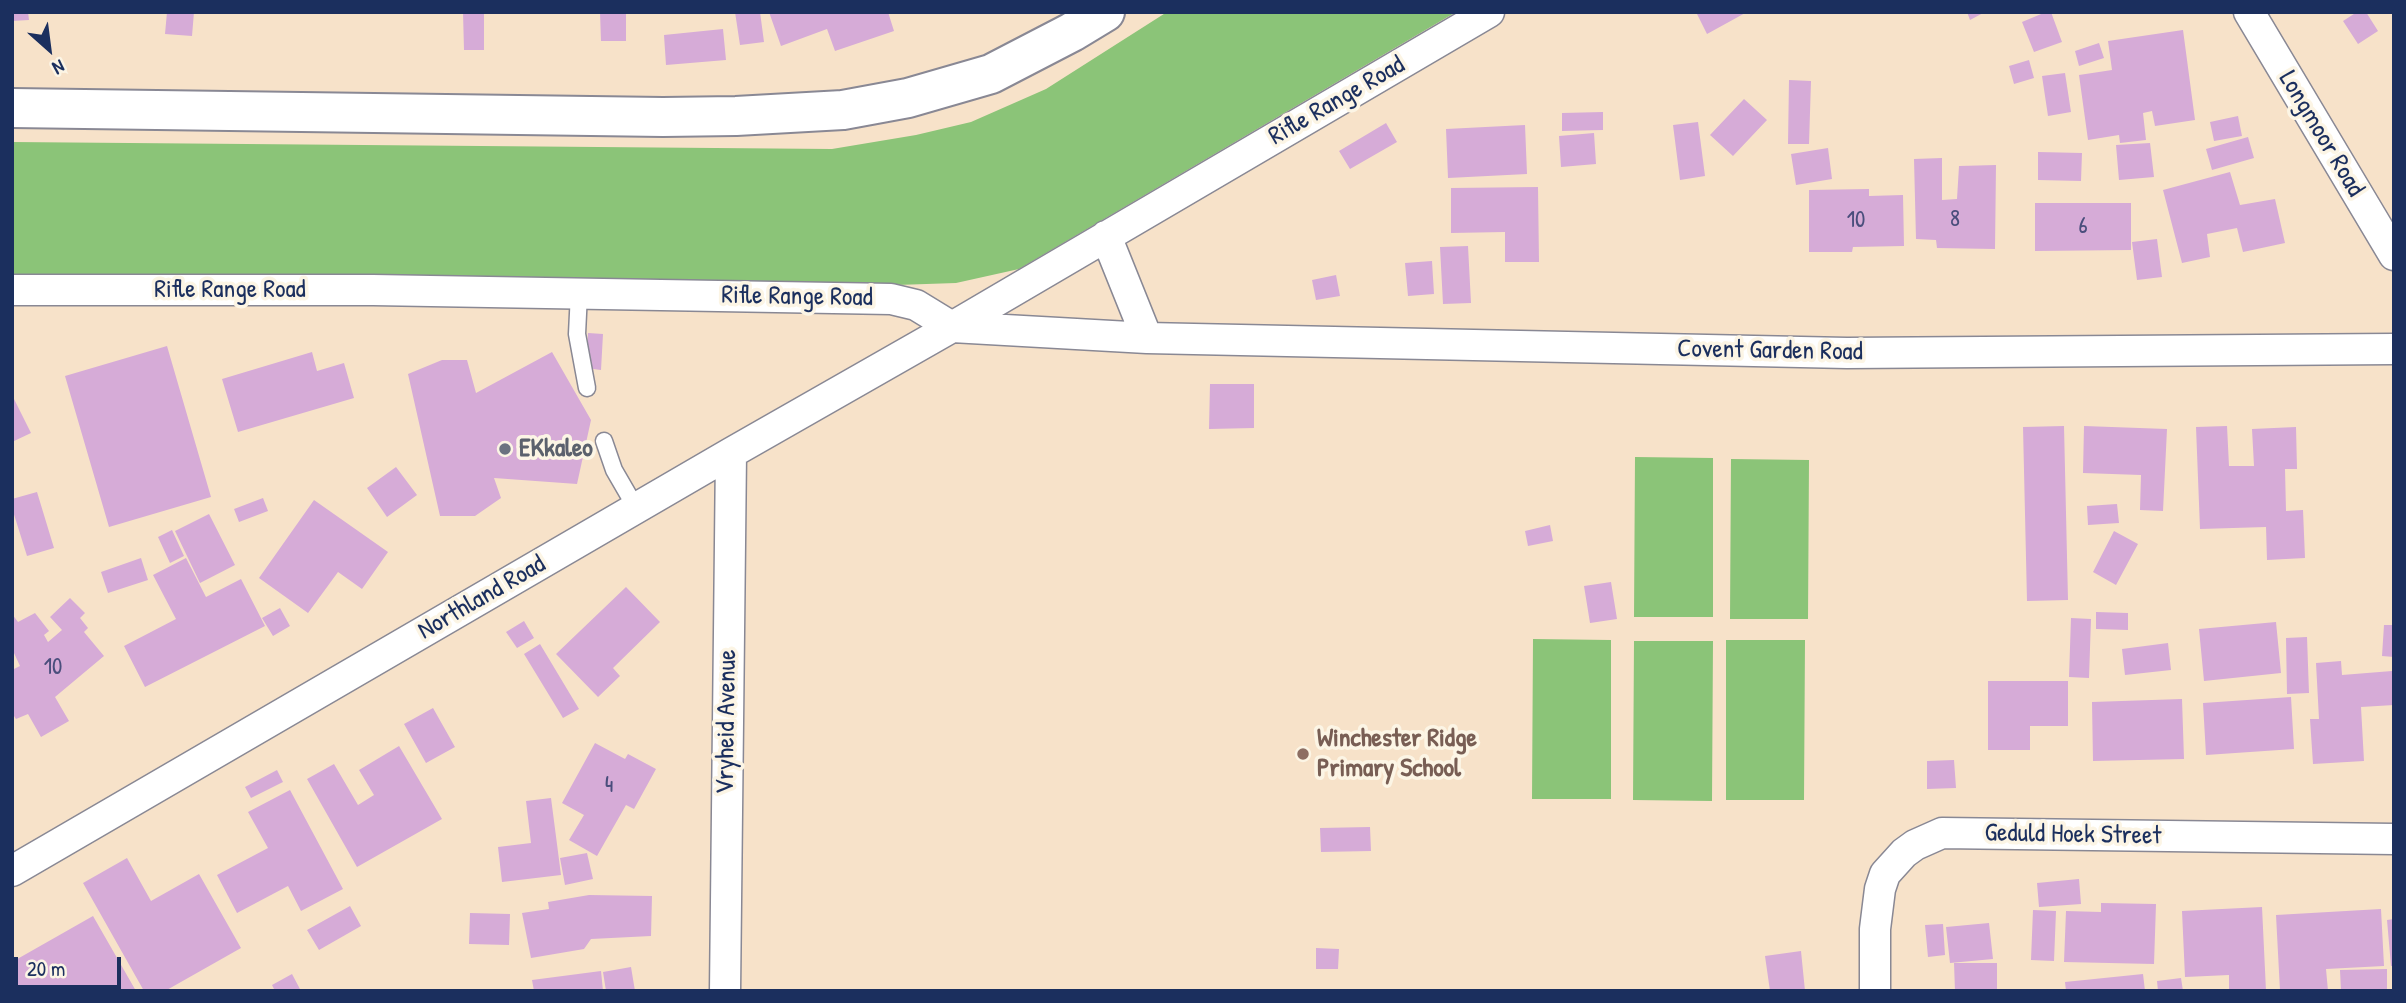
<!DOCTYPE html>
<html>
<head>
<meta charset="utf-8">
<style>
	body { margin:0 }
	#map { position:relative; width:2406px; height:1003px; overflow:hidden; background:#f7e2c9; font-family:"Patrick Hand",sans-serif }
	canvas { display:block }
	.frame { position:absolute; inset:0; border:14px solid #1b2f5e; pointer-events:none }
	.north { position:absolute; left:14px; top:14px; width:70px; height:70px; -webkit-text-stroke:5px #fcf5e5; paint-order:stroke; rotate:152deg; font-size:19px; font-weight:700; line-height:28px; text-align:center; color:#1b2f5e }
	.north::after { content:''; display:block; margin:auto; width:24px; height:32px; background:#1b2f5e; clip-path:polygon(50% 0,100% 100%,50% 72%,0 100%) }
	.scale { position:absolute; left:14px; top:957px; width:107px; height:32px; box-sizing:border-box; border:4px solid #1b2f5e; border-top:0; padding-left:9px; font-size:21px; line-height:24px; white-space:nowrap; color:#1b2f5e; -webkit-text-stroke:5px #fcf5e5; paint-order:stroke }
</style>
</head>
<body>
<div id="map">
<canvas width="2406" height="1003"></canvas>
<div class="frame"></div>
<div class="north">N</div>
<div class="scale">20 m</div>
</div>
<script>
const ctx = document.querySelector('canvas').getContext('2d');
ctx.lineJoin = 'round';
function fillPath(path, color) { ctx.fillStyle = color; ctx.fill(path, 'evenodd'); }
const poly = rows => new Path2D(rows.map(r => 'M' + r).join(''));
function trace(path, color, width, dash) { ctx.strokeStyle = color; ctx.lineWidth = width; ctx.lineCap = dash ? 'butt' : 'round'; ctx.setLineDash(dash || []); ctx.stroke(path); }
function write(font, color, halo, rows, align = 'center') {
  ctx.font = font + ' "Patrick Hand",sans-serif'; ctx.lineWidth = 7; ctx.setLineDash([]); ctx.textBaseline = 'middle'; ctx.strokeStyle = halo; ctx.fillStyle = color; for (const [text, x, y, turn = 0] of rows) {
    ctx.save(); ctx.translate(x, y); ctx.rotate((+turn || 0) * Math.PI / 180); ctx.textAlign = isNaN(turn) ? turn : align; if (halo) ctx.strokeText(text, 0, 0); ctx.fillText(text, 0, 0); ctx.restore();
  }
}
const green = poly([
	[1167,12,1456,12,1019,269,956,283,867,286,12,277,12,142,832,149,916,135,971,122,1046,89],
	[1635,457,1713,458,1713,617,1634,617],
	[1731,459,1809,460,1808,619,1730,619],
	[1533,639,1611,640,1611,799,1532,799],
	[1726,640,1805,640,1804,800,1726,800],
	[1634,641,1713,641,1712,801,1633,800]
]);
const building = poly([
	[12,12,28,12,29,20,12,21],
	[167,12,194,12,192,36,165,34],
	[463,12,484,12,484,50,464,50],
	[600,12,626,12,626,41,601,41],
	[735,12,760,12,764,42,740,45],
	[769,12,888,12,894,31,835,51,827,29,781,46],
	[1696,12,1747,12,1707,34],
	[1967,12,1985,12,1970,20],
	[2046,12,2051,12,2062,42,2034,52,2022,22],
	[2357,12,2366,12,2378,31,2358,44,2343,21],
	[723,29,726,60,666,65,664,35],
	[2183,30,2195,120,2155,126,2152,111,2143,113,2146,140,2120,143,2119,135,2088,140,2079,75,2112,70,2108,41],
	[2099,43,2104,58,2079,66,2075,51],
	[2029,60,2034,78,2014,84,2009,66],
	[2065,73,2071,112,2048,116,2042,76],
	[1789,80,1811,81,1809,144,1788,144],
	[1744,99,1767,120,1733,156,1710,135],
	[1603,112,1603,130,1562,131,1562,113],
	[2238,116,2242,136,2214,141,2210,122],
	[1698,122,1705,176,1680,180,1673,125],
	[1386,123,1397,142,1350,169,1339,151],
	[1525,125,1527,174,1448,178,1446,129],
	[1594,133,1596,164,1561,167,1559,136],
	[2248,137,2254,158,2212,170,2206,149],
	[2150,143,2154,177,2119,180,2116,145],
	[1828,148,1832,179,1796,185,1791,154],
	[2038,152,2082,153,2081,181,2038,180],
	[1942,158,1942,200,1957,199,1959,166,1996,165,1995,249,1937,248,1936,240,1916,239,1914,159],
	[2230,172,2240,205,2275,199,2285,243,2243,252,2237,228,2207,234,2210,257,2182,263,2163,190],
	[1538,187,1539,262,1505,262,1505,232,1451,233,1451,188],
	[1869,189,1869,196,1903,195,1904,246,1853,247,1852,252,1809,252,1809,190],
	[2035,203,2131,203,2131,250,2035,251],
	[2157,239,2162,277,2137,280,2132,242],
	[1468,246,1471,303,1443,304,1440,247],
	[1432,261,1434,294,1408,296,1405,263],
	[1336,275,1340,296,1316,300,1312,280],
	[588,333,603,334,601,370,586,368],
	[167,346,211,497,109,527,65,376],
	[312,352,317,371,344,363,354,398,238,432,222,379],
	[552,352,591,420,577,484,494,478,501,498,475,516,440,516,408,374,442,360,467,360,476,393],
	[1210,384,1254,384,1254,428,1209,429],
	[12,395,31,433,12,442],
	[2064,426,2068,600,2027,601,2023,427],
	[2084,426,2167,429,2163,511,2140,510,2141,475,2083,473],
	[2227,426,2229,466,2254,466,2252,429,2296,427,2297,469,2285,469,2286,511,2303,510,2305,558,2267,560,2266,527,2200,529,2196,427],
	[396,467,417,495,387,517,367,488],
	[37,492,54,548,27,556,12,508,12,499],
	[263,498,268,511,239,522,234,509],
	[314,500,388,552,362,589,338,572,308,613,259,578],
	[2117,504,2119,523,2088,525,2087,506],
	[209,514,235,565,200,583,175,531],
	[1550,525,1553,541,1528,546,1525,531],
	[172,530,184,556,170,563,158,537],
	[2114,531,2138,544,2116,585,2093,572],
	[141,558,148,580,108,593,101,572],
	[186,558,206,597,241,579,265,626,145,687,124,646,176,619,153,575],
	[1611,582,1617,619,1590,623,1584,586],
	[626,587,660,622,613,668,620,676,598,697,556,654],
	[70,598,85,613,80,618,88,628,84,632,104,656,55,697,69,721,41,737,28,714,16,719,12,713,12,670,20,666,14,653,12,654,12,614,18,622,35,613,49,631,44,635,48,642,62,630,50,617],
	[280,608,290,626,273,636,262,618],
	[2096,612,2128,613,2128,630,2096,629],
	[2071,618,2091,619,2089,678,2069,677],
	[524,621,534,638,517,648,506,632],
	[2276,622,2281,673,2204,681,2199,629],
	[2384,625,2394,625,2394,657,2382,656],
	[2307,637,2309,693,2287,694,2286,638],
	[2168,643,2171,670,2125,675,2122,649],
	[540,644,579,709,563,718,524,654],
	[2341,661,2342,675,2392,671,2394,705,2361,707,2364,761,2313,764,2310,719,2319,719,2316,663],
	[1988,681,2068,681,2068,726,2030,726,2030,750,1988,750],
	[2291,697,2294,749,2206,755,2203,703],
	[2182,699,2184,759,2093,761,2092,702],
	[433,708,455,747,426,763,404,724],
	[595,743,625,759,628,754,656,769,634,809,626,805,597,856,569,840,584,815,562,803],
	[399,746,442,819,357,867,307,779,334,764,358,805,374,795,359,770],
	[1954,760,1956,788,1927,789,1927,761],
	[277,770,283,782,251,798,245,787],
	[290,790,343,889,301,911,288,886,237,913,217,875,268,848,248,812],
	[551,798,561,875,502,882,498,847,531,843,526,801],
	[1370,827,1371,851,1321,852,1320,828],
	[587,853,593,879,565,885,560,858],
	[127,858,151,901,199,874,241,948,165,991,144,991,83,883],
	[2079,879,2081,904,2039,907,2037,883],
	[589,895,652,896,651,936,591,939,584,949,531,958,522,913,549,909,548,902],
	[2101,903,2156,904,2154,964,2064,962,2066,911,2101,912],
	[350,906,361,926,319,950,307,930],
	[2262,907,2266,991,2229,991,2229,975,2185,977,2182,911],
	[2381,909,2384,966,2326,969,2328,991,2280,991,2276,915],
	[2033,910,2056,911,2054,961,2031,960],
	[470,913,510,914,509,945,469,944],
	[93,916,136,991,12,991,12,962],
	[2394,919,2394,966,2391,966,2387,920],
	[1989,923,1993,959,1950,963,1946,927],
	[1943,924,1945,955,1928,957,1925,925],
	[1316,948,1339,949,1338,969,1316,969],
	[1801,951,1805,991,1770,991,1765,956],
	[1954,963,1997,963,1997,991,1955,991],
	[631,967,635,991,606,991,603,972],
	[2387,969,2387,991,2341,991,2340,970],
	[601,971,603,991,534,991,532,980],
	[292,974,301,991,275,991,272,985],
	[2143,974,2145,991,2066,991,2065,982],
	[2181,978,2183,991,2158,991,2157,981]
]);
const lane = poly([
	[579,293,577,334,587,388],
	[604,441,614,470,636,508]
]);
const street = poly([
	[2249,12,2394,255],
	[1106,236,1147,338],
	[12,290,373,290,891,299,916,305,952,327],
	[952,327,1147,338,1847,353,2394,349],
	[12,871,731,453,952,327,1489,12],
	[725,991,731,453],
	[1875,991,1875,929,1880,889,1885,874,1904,853,1915,845,1942,833,2394,839]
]);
const secondary = poly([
	[12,108,663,117,736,116,843,110,908,98,991,74,1072,32,1105,12]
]);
const markers = [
	[505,449,7,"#6b7280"],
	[1303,754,7,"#8d6e63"]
];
const numberNames = [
	["8",1955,220],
	["10",1856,221],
	["6",2083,227],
	["10",53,668],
	["4",609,786]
];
const streetNames = [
	["Rifle Range Road",1337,101,-30],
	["Longmoor Road",2321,134,59],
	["Rifle Range Road",230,290],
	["Rifle Range Road",797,297,1],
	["Covent Garden Road",1770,351,1],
	["Northland Road",482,598,-30],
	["Vryheid Avenue",727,722,-89],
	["Geduld Hoek Street",2073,835,1]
];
const worshipNames = [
	["EKkaleo",519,449]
];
const educationNames = [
	["Winchester Ridge",1317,739],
	["Primary School",1317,769]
];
fillPath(green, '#8bc478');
fillPath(building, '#d6abd7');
trace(lane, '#898894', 19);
trace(street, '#898894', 33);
trace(secondary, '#898894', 42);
trace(lane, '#fff', 16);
trace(street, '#fff', 30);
trace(secondary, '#fff', 38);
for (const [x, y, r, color] of markers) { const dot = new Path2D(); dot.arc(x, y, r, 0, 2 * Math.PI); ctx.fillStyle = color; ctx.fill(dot); trace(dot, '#fcf5e5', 2.5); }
write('23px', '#4a4e7c', null, numberNames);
write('26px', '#1b2f5e', '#fcf5e5', streetNames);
write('bold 26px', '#5b616d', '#fcf5e5', worshipNames, 'left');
write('bold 26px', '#785e54', '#fcf5e5', educationNames, 'left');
</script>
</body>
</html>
